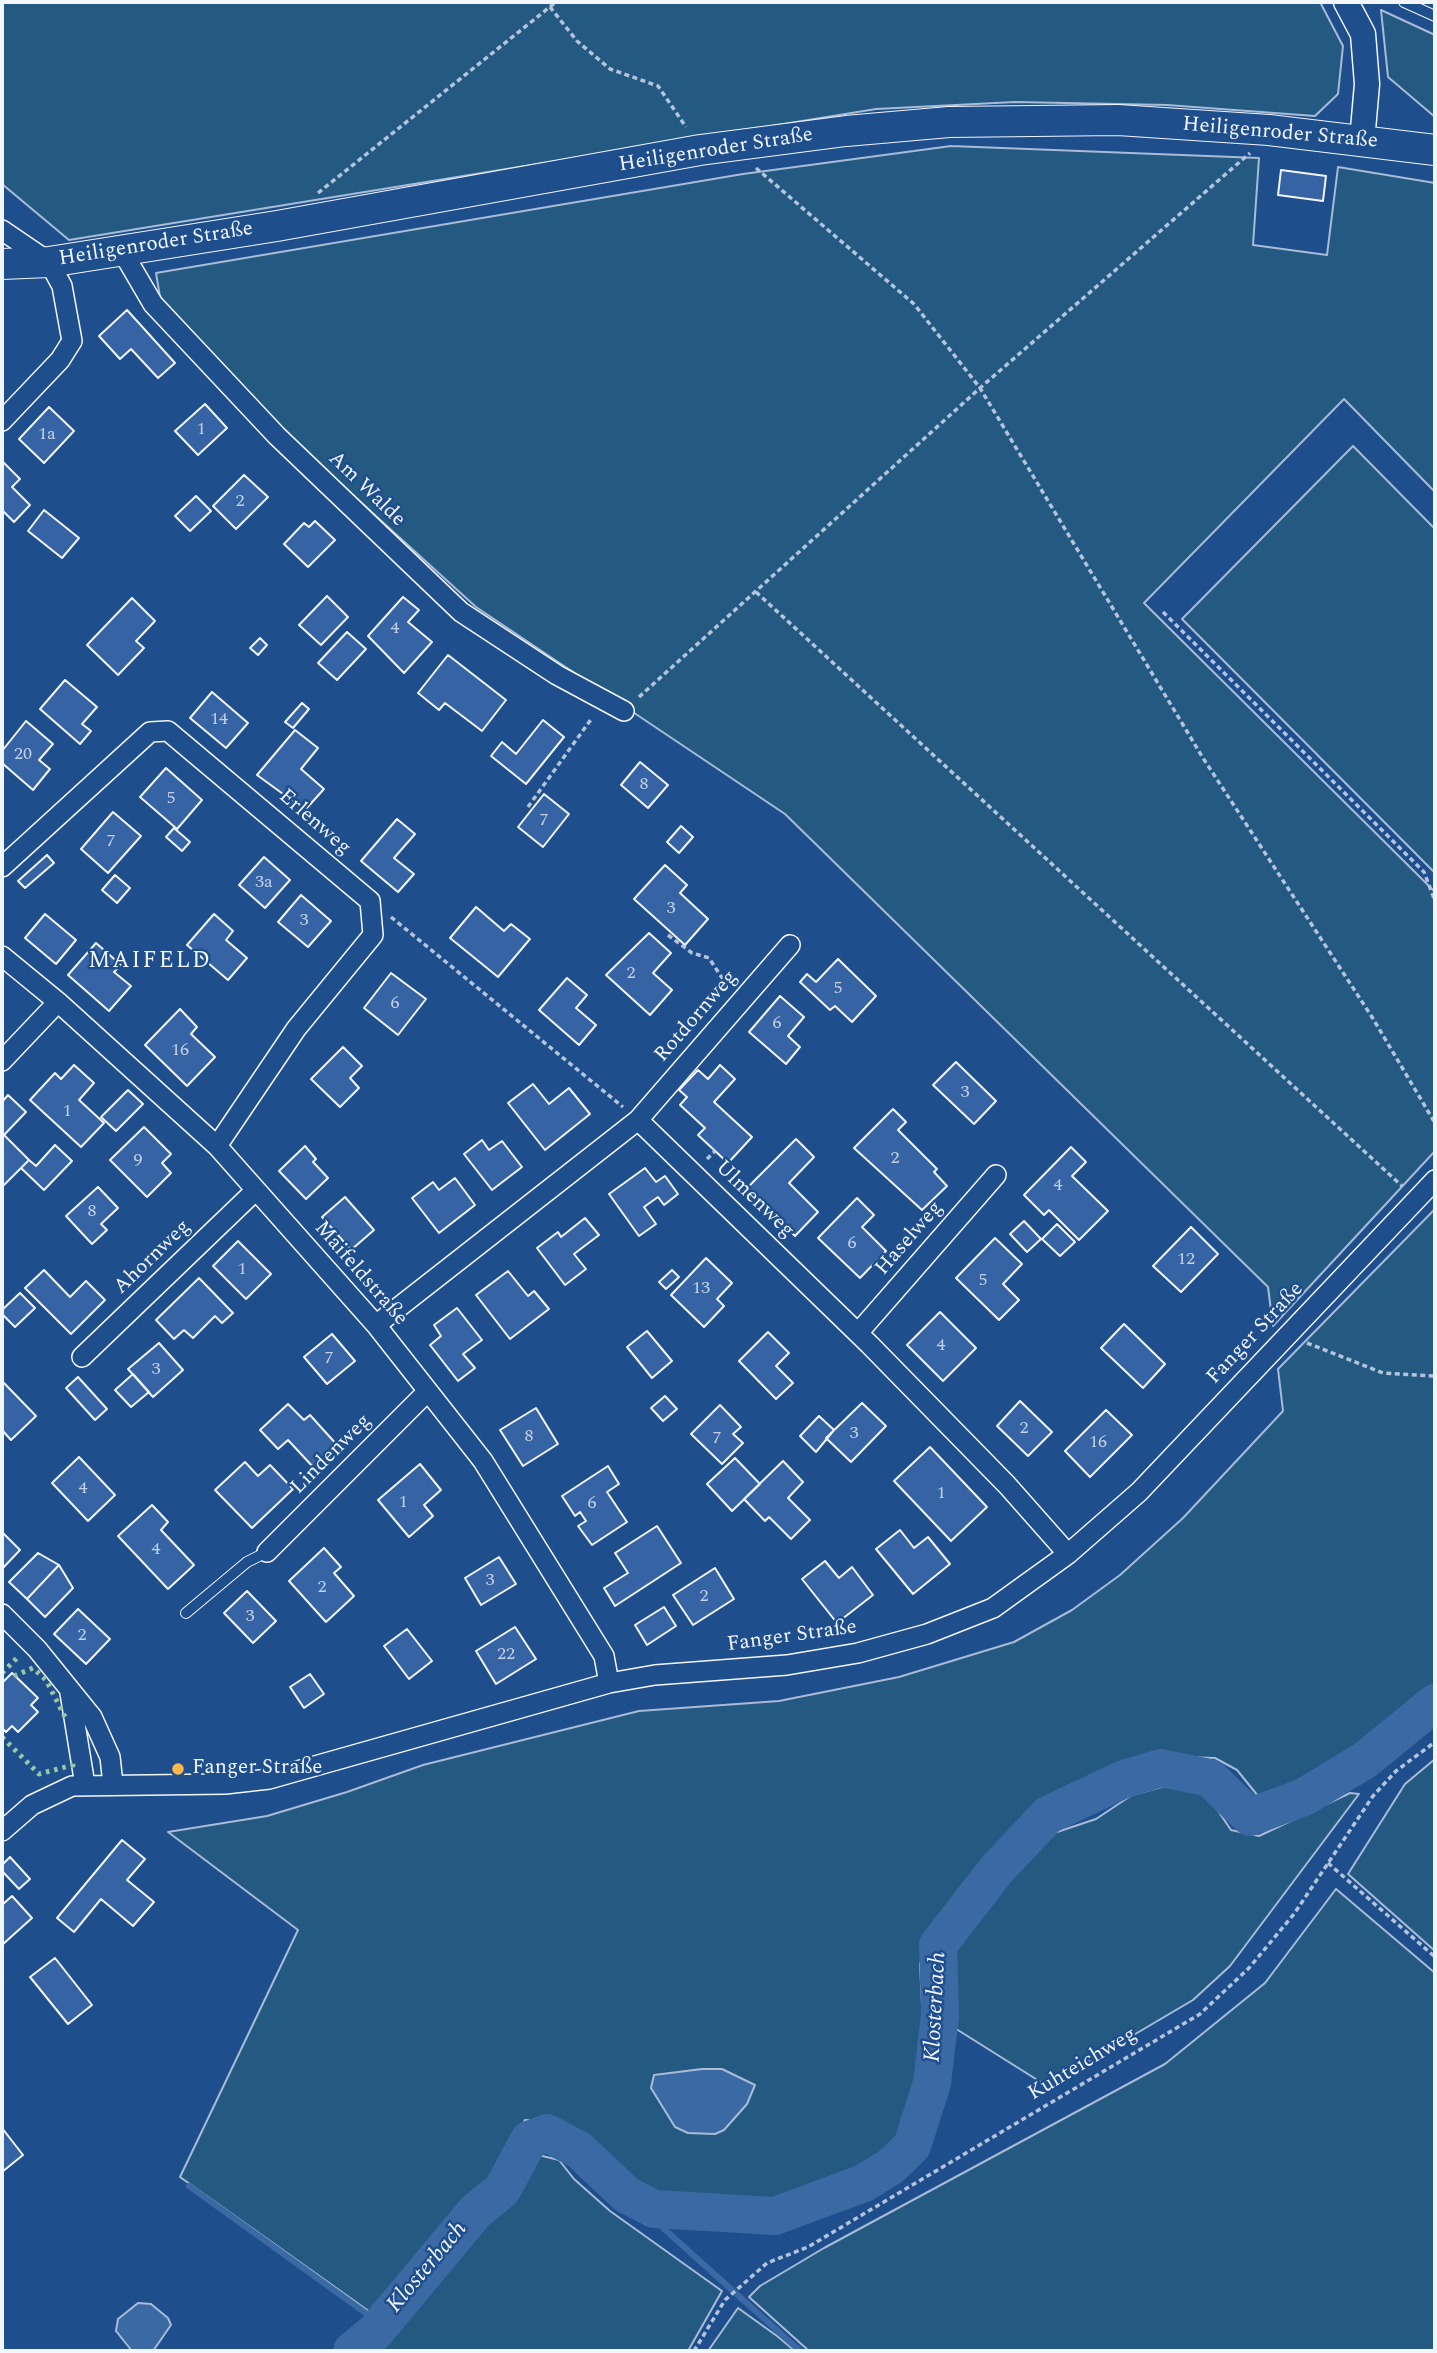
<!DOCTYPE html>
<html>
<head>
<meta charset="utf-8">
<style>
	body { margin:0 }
	#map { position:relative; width:1437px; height:2353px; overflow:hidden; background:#1f4e8c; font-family:Spectral,serif }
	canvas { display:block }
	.frame { position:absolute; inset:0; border:4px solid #f2f6ff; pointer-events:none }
</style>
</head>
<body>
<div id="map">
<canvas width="1437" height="2353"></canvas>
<div class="frame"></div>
</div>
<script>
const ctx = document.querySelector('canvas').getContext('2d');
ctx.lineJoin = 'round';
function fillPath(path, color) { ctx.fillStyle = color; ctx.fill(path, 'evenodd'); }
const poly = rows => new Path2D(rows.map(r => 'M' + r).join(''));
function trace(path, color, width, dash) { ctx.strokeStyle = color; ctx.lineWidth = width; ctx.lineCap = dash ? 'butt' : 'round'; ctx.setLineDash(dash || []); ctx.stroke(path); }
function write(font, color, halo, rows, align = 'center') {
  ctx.font = font + ' Spectral,serif'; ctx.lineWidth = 5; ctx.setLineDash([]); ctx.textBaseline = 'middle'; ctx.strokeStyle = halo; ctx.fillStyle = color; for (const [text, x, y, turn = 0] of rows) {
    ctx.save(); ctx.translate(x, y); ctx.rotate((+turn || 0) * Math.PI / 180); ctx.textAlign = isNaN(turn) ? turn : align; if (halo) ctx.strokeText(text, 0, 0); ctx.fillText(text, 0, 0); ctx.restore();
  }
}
const green = poly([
	[2,2,1320,2,1343,46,1338,94,1315,116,1167,105,1015,102,876,109,69,240,2,184,2,2],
	[1381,10,1435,35,1435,117,1388,77,1381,10],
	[951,146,1259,158,1253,245,1327,255,1338,167,1435,183,1435,492,1344,399,1144,603,1435,892,1435,1151,1273,1326,1268,1287,785,814,476,607,279,428,160,297,156,273,743,174,951,146],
	[1353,446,1435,529,1435,873,1182,619,1353,446],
	[1435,1209,1435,1690,1408,1706,1367,1744,1338,1764,1273,1792,1258,1796,1237,1770,1215,1758,1184,1757,1146,1759,1122,1765,1086,1790,1052,1800,983,1872,927,1945,920,1964,924,2045,919,2083,911,2119,898,2150,886,2163,841,2185,770,2208,696,2204,628,2186,569,2131,545,2121,525,2120,513,2148,491,2179,370,2312,180,2177,298,1930,168,1832,267,1816,347,1792,423,1765,639,1711,779,1701,899,1677,1014,1642,1072,1610,1120,1575,1183,1518,1283,1411,1278,1369,1435,1209],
	[1435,1759,1435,1951,1348,1874,1405,1784,1435,1759],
	[1169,1785,1204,1790,1231,1830,1259,1836,1350,1793,1359,1794,1230,1966,1193,2000,1047,2086,953,2027,955,1949,1001,1885,1051,1834,1096,1819,1132,1795,1169,1785],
	[1336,1889,1435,1973,1435,2351,809,2351,749,2297,760,2286,824,2248,1165,2064,1265,1983,1336,1889],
	[534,2154,559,2160,574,2179,610,2211,722,2291,688,2351,368,2351,472,2225,499,2200,534,2154],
	[738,2308,777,2336,795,2351,708,2351,738,2308]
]);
const water = poly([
	[702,2069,722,2069,755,2085,747,2104,724,2130,715,2134,688,2133,675,2127,651,2088,654,2075,702,2069],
	[138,2303,151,2304,168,2318,171,2325,153,2351,132,2351,116,2331,118,2319,138,2303]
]);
const stream = poly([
	[189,2186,381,2324],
	[654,2209,663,2228,800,2351]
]);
const river = poly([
	[352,2351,375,2332,475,2212,502,2190,529,2140,547,2133,579,2150,627,2195,654,2209,775,2216,864,2183,890,2167,912,2146,932,2083,940,2015,938,1945,997,1869,1048,1815,1124,1779,1161,1768,1210,1778,1250,1817,1304,1797,1365,1760,1435,1703]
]);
const building = poly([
	[1281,170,1326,176,1323,201,1278,195,1281,170],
	[127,310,175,363,158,378,131,349,120,359,99,336,127,310],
	[205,404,227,428,198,455,175,431,205,404],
	[49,407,74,431,44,463,19,439,49,407],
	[2,461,20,479,12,487,30,505,14,522,2,510,2,461],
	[244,475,268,497,236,529,213,506,244,475],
	[196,496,211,511,190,531,175,516,196,496],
	[44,510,79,538,62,558,28,531,44,510],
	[315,521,335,540,308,567,284,544,304,523,309,527,315,521],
	[327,596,348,617,321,645,299,625,327,596],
	[403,597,419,610,408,622,432,642,404,673,368,636,403,597],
	[132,598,155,621,136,641,144,648,118,675,87,645,132,598],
	[347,632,366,649,337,680,318,663,347,632],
	[260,638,267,645,258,655,250,648,260,638],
	[448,655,506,700,482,731,445,703,439,710,418,693,448,655],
	[65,680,97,707,82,724,91,731,80,744,40,709,65,680],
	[212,692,248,723,226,748,190,718,212,692],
	[302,703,309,709,293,728,285,722,302,703],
	[543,720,564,737,526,784,491,756,502,742,516,754,543,720],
	[26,721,53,744,39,760,50,769,33,790,2,763,2,751,26,721],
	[295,730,318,748,301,769,324,789,305,810,257,775,295,730],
	[640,762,668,785,648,808,621,785,640,762],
	[166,768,202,800,177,829,140,797,166,768],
	[544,794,569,814,543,847,518,827,544,794],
	[113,812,141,836,108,873,81,849,113,812],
	[397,819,415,834,394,858,414,874,398,892,361,861,397,819],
	[681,826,693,837,679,853,667,842,681,826],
	[174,828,190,842,182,851,166,837,174,828],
	[47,855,54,863,25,888,18,881,47,855],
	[264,857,290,880,265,908,239,885,264,857],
	[665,865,687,885,680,893,708,919,685,945,634,899,665,865],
	[115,875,130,888,117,903,102,890,115,875],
	[301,895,331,921,308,947,278,922,301,895],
	[476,907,504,931,511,924,530,939,498,977,450,938,476,907],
	[45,914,76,940,56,964,25,938,45,914],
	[214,914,233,931,226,940,247,958,228,980,187,945,214,914],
	[649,933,671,953,653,973,672,990,650,1015,606,975,649,933],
	[96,943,121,965,114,972,131,986,109,1011,68,975,96,943],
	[838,959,876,996,852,1022,835,1006,830,1010,800,982,807,974,816,982,838,959],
	[391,973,426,999,398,1035,364,1008,391,973],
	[567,978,587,995,576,1008,596,1025,579,1045,539,1010,567,978],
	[780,996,804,1017,788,1036,800,1047,786,1064,749,1032,780,996],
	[180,1009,197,1027,191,1034,215,1057,187,1086,145,1045,180,1009],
	[343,1047,362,1066,350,1078,359,1088,340,1107,311,1079,343,1047],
	[956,1062,996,1101,974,1124,933,1085,956,1062],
	[74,1065,94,1083,79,1100,104,1123,81,1147,30,1100,55,1073,61,1079,74,1065],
	[720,1065,735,1079,714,1102,752,1137,728,1163,698,1135,705,1128,680,1105,687,1097,679,1090,698,1070,708,1079,720,1065],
	[533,1084,549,1104,569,1088,590,1114,545,1150,508,1103,533,1084],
	[128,1090,143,1104,116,1131,101,1117,128,1090],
	[8,1095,26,1112,4,1135,29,1160,4,1185,2,1182,2,1102,8,1095],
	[893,1109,906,1122,898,1130,937,1169,934,1172,947,1186,922,1210,854,1148,893,1109],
	[144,1127,171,1154,162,1163,171,1173,147,1197,110,1160,144,1127],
	[796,1139,814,1157,789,1183,818,1212,795,1236,747,1188,796,1139],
	[482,1140,489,1150,502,1141,522,1167,492,1190,464,1154,482,1140],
	[55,1145,72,1161,44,1190,21,1168,29,1160,36,1166,55,1145],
	[305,1146,316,1159,313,1162,328,1178,306,1199,279,1171,305,1146],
	[1071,1147,1086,1162,1072,1176,1108,1211,1079,1240,1049,1210,1044,1215,1024,1195,1071,1147],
	[645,1168,656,1182,665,1176,678,1194,664,1205,658,1197,644,1207,656,1224,639,1236,609,1194,645,1168],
	[455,1178,475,1205,439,1233,412,1198,433,1182,439,1190,455,1178],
	[98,1187,118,1208,101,1224,107,1230,92,1244,66,1216,98,1187],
	[345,1197,374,1230,351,1250,322,1217,345,1197],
	[857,1198,874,1215,862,1227,886,1251,860,1278,818,1238,857,1198],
	[585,1218,599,1235,574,1254,586,1269,565,1285,537,1248,558,1232,561,1237,585,1218],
	[1024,1221,1041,1239,1027,1252,1010,1234,1024,1221],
	[1057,1224,1075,1242,1060,1256,1042,1239,1057,1224],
	[1191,1227,1218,1254,1181,1292,1153,1266,1191,1227],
	[995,1238,1022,1264,1003,1284,1019,1300,999,1320,956,1278,995,1238],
	[238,1241,271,1274,246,1299,213,1266,238,1241],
	[706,1258,732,1283,717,1299,724,1306,704,1327,671,1295,706,1258],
	[44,1270,70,1297,86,1281,105,1300,71,1334,25,1288,44,1270],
	[672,1270,679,1277,666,1289,659,1282,672,1270],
	[508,1271,528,1296,534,1291,549,1309,510,1339,476,1295,508,1271],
	[199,1278,233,1313,222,1323,215,1316,193,1338,184,1330,174,1339,156,1320,199,1278],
	[20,1293,35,1308,15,1327,2,1314,2,1310,20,1293],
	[457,1308,482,1340,463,1354,475,1368,458,1381,430,1345,441,1336,434,1325,457,1308],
	[940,1312,976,1348,943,1381,907,1345,940,1312],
	[1124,1324,1165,1364,1143,1388,1101,1348,1124,1324],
	[647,1331,672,1361,652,1378,627,1347,647,1331],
	[768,1332,789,1353,776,1366,793,1383,776,1399,739,1361,768,1332],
	[332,1334,355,1361,327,1384,304,1357,332,1334],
	[159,1343,183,1370,153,1397,128,1369,159,1343],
	[133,1374,149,1392,131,1407,115,1390,133,1374],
	[78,1377,107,1409,95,1420,66,1388,78,1377],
	[2,1381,36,1416,11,1440,2,1430,2,1381],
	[665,1396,677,1409,663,1421,651,1408,665,1396],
	[1020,1401,1052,1432,1028,1456,997,1426,1020,1401],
	[862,1403,886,1426,851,1462,826,1438,862,1403],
	[288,1404,304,1420,310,1415,338,1446,314,1468,288,1440,278,1449,260,1430,288,1404],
	[720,1405,741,1427,733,1434,743,1443,722,1464,691,1434,720,1405],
	[536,1408,558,1444,523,1466,500,1430,536,1408],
	[1106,1410,1132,1435,1090,1477,1065,1451,1106,1410],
	[819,1416,834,1430,816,1452,800,1436,819,1416],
	[930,1447,987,1507,951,1541,894,1481,930,1447],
	[79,1457,115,1495,88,1521,52,1483,79,1457],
	[735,1458,760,1484,732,1511,707,1484,735,1458],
	[783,1461,803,1482,788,1498,810,1520,791,1539,769,1517,765,1521,744,1499,783,1461],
	[245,1462,258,1476,270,1465,293,1489,252,1528,215,1490,245,1462],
	[420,1464,441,1490,424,1505,433,1516,409,1537,378,1500,420,1464],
	[608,1466,619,1484,607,1492,627,1522,592,1545,578,1526,586,1521,580,1512,575,1516,562,1496,608,1466],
	[152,1505,168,1522,161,1530,194,1565,168,1589,118,1536,152,1505],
	[657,1526,681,1563,615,1606,604,1588,628,1573,615,1553,657,1526],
	[900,1530,914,1548,928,1537,950,1564,913,1594,876,1549,900,1530],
	[2,1532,20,1550,2,1569,2,1532],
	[324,1548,341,1567,334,1573,354,1596,326,1622,289,1581,324,1548],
	[38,1553,59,1565,27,1599,9,1582,38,1553],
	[499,1557,516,1584,481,1605,465,1578,499,1557],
	[825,1561,839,1578,852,1567,873,1595,837,1623,802,1579,825,1561],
	[59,1565,73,1588,45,1617,27,1599,59,1565],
	[715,1568,734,1599,693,1625,673,1595,715,1568],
	[247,1591,276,1621,253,1643,224,1613,247,1591],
	[664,1607,676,1626,647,1645,635,1625,664,1607],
	[78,1609,110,1639,86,1664,54,1634,78,1609],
	[515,1627,536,1659,496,1684,476,1651,515,1627],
	[407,1629,432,1661,409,1679,384,1646,407,1629],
	[12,1673,38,1698,31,1705,38,1712,18,1732,12,1726,6,1732,2,1728,2,1683,12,1673],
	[310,1674,324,1694,304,1708,290,1687,310,1674],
	[122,1840,145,1859,127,1880,154,1902,133,1926,101,1899,74,1932,57,1918,122,1840],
	[10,1857,30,1879,19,1889,2,1871,2,1865,10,1857],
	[12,1896,32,1918,2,1945,2,1905,12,1896],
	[55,1958,92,2005,68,2024,30,1977,55,1958],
	[2,2128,23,2155,2,2172,2,2128]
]);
const path = poly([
	[550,7,577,41,610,69,658,86,686,127],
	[756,168,914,304,980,388,1203,758,1372,1017,1435,1123],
	[318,193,556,2],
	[756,592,1402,1186],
	[1163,612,1424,872,1435,901],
	[639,697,980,388,1250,153],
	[528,807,592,718],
	[391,917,623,1107],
	[668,935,692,953,709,958,728,987],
	[707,1159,715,1151],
	[1307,1343,1383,1373,1435,1376],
	[1328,1863,1435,1957],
	[694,2351,725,2300,767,2263,808,2247,1200,2014,1249,1968,1294,1914,1373,1796,1396,1771,1435,1742]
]);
const service = poly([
	[1404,2,1435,16],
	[186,1613,247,1562,267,1552]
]);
const minor = poly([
	[2,230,49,262,62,286,72,341,60,360,2,421],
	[122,251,153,304,277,436,461,612,557,675,624,711],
	[2,867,150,732,168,731,370,901,373,935,296,1029,217,1146],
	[2,956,58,1002,217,1146,376,1325,483,1461,604,1656,609,1683],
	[2,1061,58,1002],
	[638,1120,790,945],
	[376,1325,638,1120,870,1345,1007,1485,1068,1554],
	[858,1333,996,1175],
	[82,1357,255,1191],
	[267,1552,428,1391],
	[2,1614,37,1649,92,1717,110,1757,113,1784],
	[70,1693,85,1785],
	[2,1831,32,1805,72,1786,225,1784,269,1779,609,1683,655,1675,787,1665,858,1653,927,1634,993,1608,1068,1554,1139,1492,1435,1180]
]);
const tertiary = poly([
	[1346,2,1363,34,1367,84,1362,141]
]);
const primary = poly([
	[2,264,49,262,277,226,700,150,846,131,949,122,1118,120,1269,130,1435,150]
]);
const hedge = poly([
	[2,1673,19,1656],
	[14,1676,33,1668,46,1680,65,1717],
	[2,1737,39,1774,73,1765,72,1761]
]);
const markers = [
	[178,1769,7,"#ffb74d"]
];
const numberNames = [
	["1",201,430],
	["1a",47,435],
	["2",240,502],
	["4",395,629],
	["14",219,720],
	["20",23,755],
	["8",644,785],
	["5",171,799],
	["7",544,821],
	["7",111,842],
	["3a",264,883],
	["3",671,909],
	["3",304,921],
	["2",631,974],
	["5",838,989],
	["6",395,1004],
	["6",777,1024],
	["16",180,1051],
	["3",965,1093],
	["1",67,1112],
	["2",895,1159],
	["9",138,1161],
	["4",1058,1186],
	["8",92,1212],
	["6",852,1244],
	["12",1186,1260],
	["1",242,1270],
	["5",983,1281],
	["13",701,1289],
	["4",941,1346],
	["7",329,1359],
	["3",156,1370],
	["2",1024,1429],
	["3",854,1434],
	["8",529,1437],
	["7",717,1439],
	["16",1098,1443],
	["4",83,1489],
	["1",941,1494],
	["1",403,1503],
	["6",592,1504],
	["4",156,1550],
	["3",490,1581],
	["2",322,1588],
	["2",704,1597],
	["3",250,1617],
	["2",82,1636],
	["22",506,1655]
];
const streetNames = [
	["Heiligenroder Straße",1280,134,5],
	["Heiligenroder Straße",716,151,-9],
	["Heiligenroder Straße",156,245,-9],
	["Am Walde",366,490,44],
	["Erlenweg",314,823,41],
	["Rotdornweg",697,1017,-49],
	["Ulmenweg",754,1200,44],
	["Haselweg",910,1239,-49],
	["Ahornweg",153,1258,-44],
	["Maifeldstraße",360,1274,49],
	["Fanger Straße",1256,1334,-47],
	["Lindenweg",332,1455,-45],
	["Fanger Straße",792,1637,-8],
	["Kuhteichweg",1083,2065,-31]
];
const poiNames = [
	["Fanger Straße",192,1769]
];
const neighbourhoodNames = [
	["MAIFELD",150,962]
];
const waterNames = [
	["Klosterbach",937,2007,-87],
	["Klosterbach",428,2268,-50]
];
fillPath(green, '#245a82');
trace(green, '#a8bbd7', 2);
fillPath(water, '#3b69a3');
trace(water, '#a8bbd7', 2);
trace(stream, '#3b69a3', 6);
trace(river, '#3b69a3', 38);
fillPath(building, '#3563a3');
trace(building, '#f2f6ff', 2);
trace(service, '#f2f6ff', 12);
trace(minor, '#f2f6ff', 22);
trace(tertiary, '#f2f6ff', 27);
trace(primary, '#f2f6ff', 32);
trace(path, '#b3c4dc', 3.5, [5, 3.5]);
trace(service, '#1f4e8c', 10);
trace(minor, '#1f4e8c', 19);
trace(tertiary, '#1f4e8c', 24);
trace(primary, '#1f4e8c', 30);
trace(hedge, '#97c8a6', 5, [3.5, 5]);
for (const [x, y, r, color] of markers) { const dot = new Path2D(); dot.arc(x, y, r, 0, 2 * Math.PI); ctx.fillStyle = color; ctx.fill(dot); trace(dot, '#1f4e8c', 2.5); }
write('18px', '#c3d1e8', null, numberNames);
write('21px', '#f2f6ff', '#1f4e8c', streetNames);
write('21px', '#f2f6ff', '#1f4e8c', poiNames, 'left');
ctx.letterSpacing = '2px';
write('23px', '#f2f6ff', '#1f4e8c', neighbourhoodNames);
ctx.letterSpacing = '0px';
write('italic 23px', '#f2f6ff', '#1f4e8c', waterNames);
</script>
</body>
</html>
